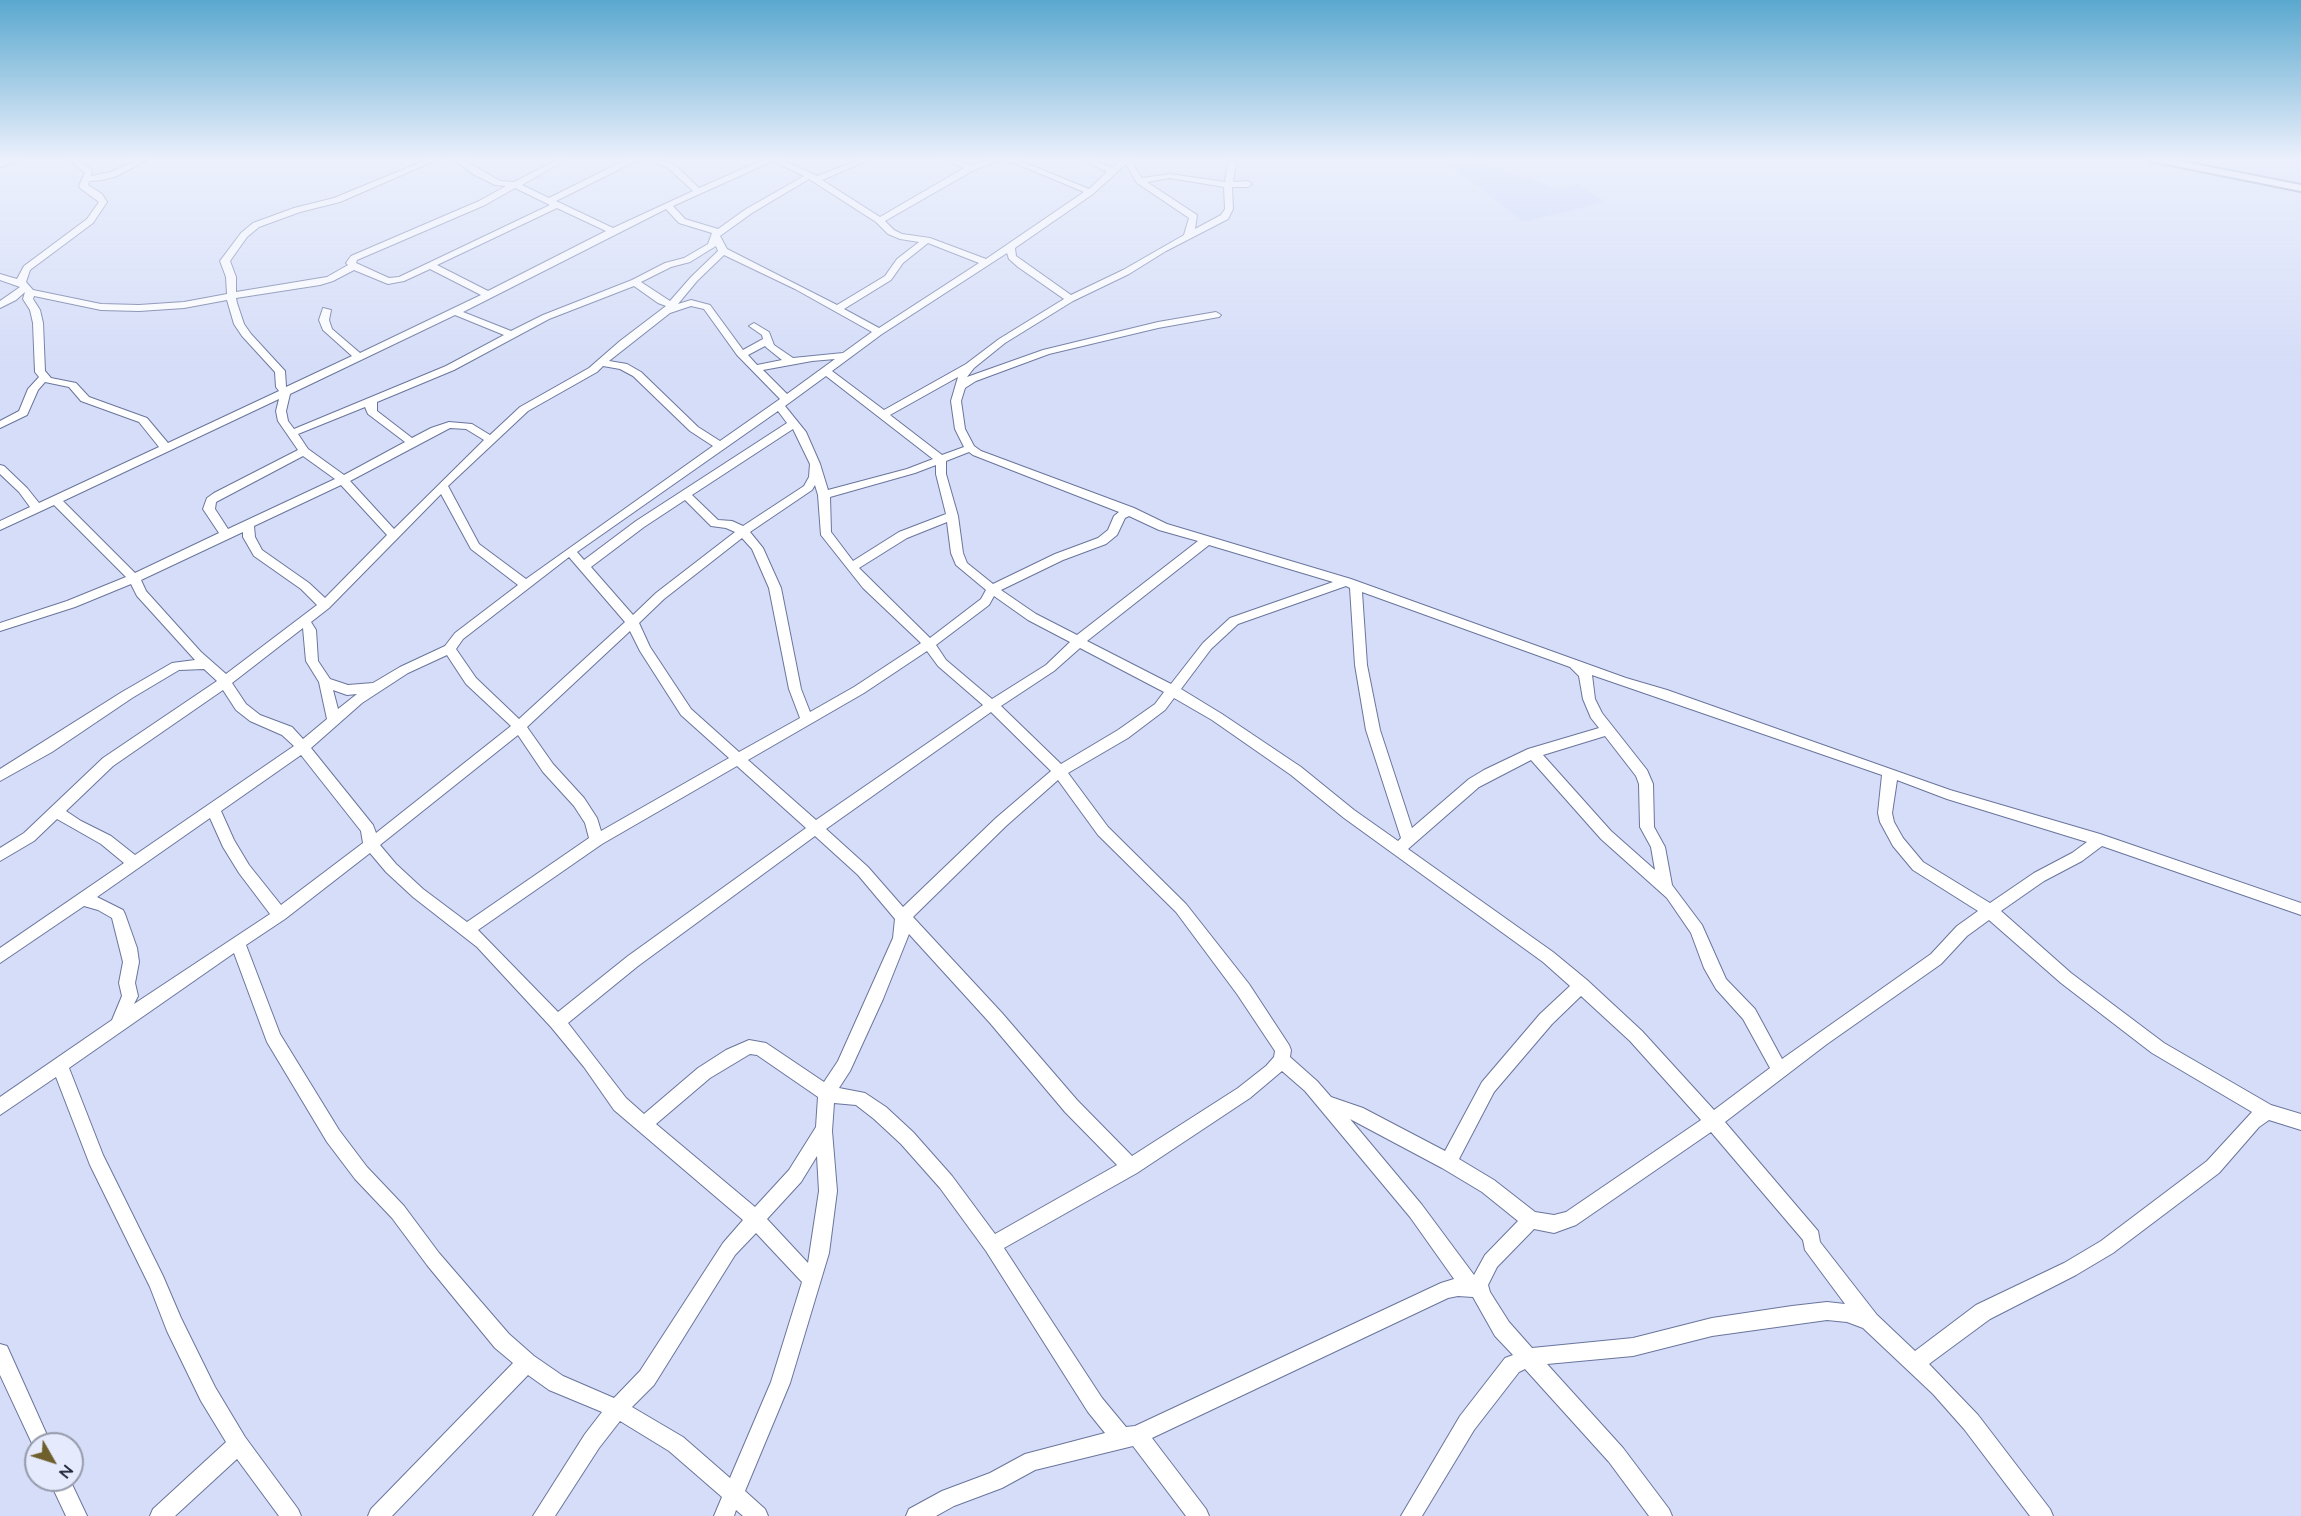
<!DOCTYPE html>
<html>
<head>
<meta charset="utf-8">
<style>
	body { margin:0 }
	#map { position:relative; width:2301px; height:1516px; overflow:hidden; background:#d5ddf8; font-family:Lato,sans-serif }
	canvas { display:block }
	.north { position:absolute; left:24px; top:1432px; width:60px; height:60px; box-sizing:border-box; background:#e5eafc; border:2px solid #969bac; border-radius:50%; rotate:129deg; font-size:16px; font-weight:700; line-height:24px; text-align:center; color:#202535 }
	.north::after { content:''; display:block; margin:auto; width:21px; height:27px; background:#6f5f2d; clip-path:polygon(50% 0,100% 100%,50% 72%,0 100%) }
</style>
</head>
<body>
<div id="map">
<canvas width="2301" height="1516"></canvas>
<div class="north">N</div>
</div>
<script>
const ctx = document.querySelector('canvas').getContext('2d');
ctx.lineJoin = 'round';
function fillPath(path, color) { ctx.fillStyle = color; ctx.fill(path, 'evenodd'); }
const poly = rows => new Path2D(rows.map(r => 'M' + r).join(''));
function trace(path, color, width, dash) { ctx.strokeStyle = color; ctx.lineWidth = width; ctx.lineCap = dash ? 'butt' : 'round'; ctx.setLineDash(dash || []); ctx.stroke(path); }
const built = poly([
	[1459,158,1489,165,1557,189,1579,184,1604,202,1524,222,1446,162]
]);
const minor = poly([
	[14,158,25,158,0,167,0,162,14,158],
	[68,158,77,158,92,170,91,176,111,172,141,158,151,158,117,176,102,180,89,181,88,185,102,194,107,202,93,223,30,270,26,282,33,290,101,304,139,305,184,302,227,294,226,277,220,261,241,233,253,223,294,208,334,198,431,158,441,158,340,202,300,212,259,227,247,237,230,261,236,277,236,292,327,277,348,265,346,263,351,256,479,201,506,186,495,185,473,174,452,158,461,158,500,181,514,182,560,158,569,158,522,185,549,198,629,158,657,158,674,164,699,188,767,158,779,158,817,176,864,158,874,158,822,180,880,217,964,168,940,158,951,158,971,165,993,158,1013,158,1089,189,1107,172,1081,158,1091,158,1112,168,1124,158,1133,158,1135,168,1142,178,1170,174,1225,182,1229,158,1237,158,1233,182,1248,181,1252,184,1248,187,1232,187,1233,209,1228,219,1166,251,1129,274,1073,301,1005,343,974,368,967,377,1043,350,1158,322,1216,312,1221,315,1219,317,1158,328,1049,354,976,381,965,388,961,401,965,429,974,446,981,451,1134,508,1167,524,1351,579,1626,678,1667,690,1950,790,2100,834,2301,903,2301,915,2102,846,2082,861,2044,881,2001,911,2071,973,2164,1043,2271,1105,2301,1114,2301,1130,2269,1120,2259,1127,2219,1173,2113,1253,2076,1275,1990,1319,1929,1364,1978,1415,2050,1509,2053,1516,2030,1516,1964,1429,1933,1394,1863,1328,1847,1322,1827,1320,1712,1336,1633,1356,1547,1364,1623,1448,1669,1509,1672,1516,1649,1516,1609,1462,1525,1369,1519,1372,1474,1430,1422,1516,1401,1516,1460,1416,1505,1358,1513,1355,1495,1336,1473,1297,1458,1296,1448,1298,1152,1438,1206,1509,1209,1516,1186,1516,1133,1446,1035,1470,1002,1488,954,1506,936,1516,906,1516,909,1509,942,1491,990,1473,1025,1454,1105,1433,1088,1412,986,1251,940,1188,901,1144,874,1119,856,1105,834,1103,832,1131,837,1191,829,1253,790,1383,745,1491,765,1509,768,1516,743,1516,736,1510,734,1516,714,1516,722,1497,669,1451,620,1421,599,1448,555,1516,533,1516,585,1434,602,1412,549,1390,528,1375,392,1516,368,1516,371,1509,513,1363,495,1348,427,1265,392,1218,355,1179,327,1142,267,1042,234,953,69,1068,103,1155,163,1276,181,1318,215,1387,245,1437,298,1509,301,1516,279,1516,237,1459,175,1516,150,1516,153,1509,226,1442,201,1401,167,1331,150,1287,90,1165,56,1077,0,1115,0,1097,112,1020,122,996,119,983,123,962,112,918,98,910,84,906,0,963,0,948,124,863,101,844,57,819,34,841,0,861,0,848,24,833,103,758,217,681,204,669,179,670,132,698,52,752,0,781,0,769,122,692,172,663,195,660,137,596,131,584,75,607,0,631,0,623,67,601,126,577,54,505,0,530,0,521,30,507,19,492,0,474,0,465,4,466,27,488,39,503,159,447,139,422,81,401,69,387,45,382,38,390,27,415,0,428,0,421,19,411,28,389,39,377,35,372,33,323,30,310,23,299,25,292,16,300,0,308,0,301,20,287,0,280,0,274,17,279,24,266,87,219,99,202,80,188,79,186,85,173,68,158],
	[636,161,652,161,668,168,693,191,613,228,556,201,636,161],
	[773,161,804,176,746,209,718,229,685,219,673,206,773,161],
	[998,161,1012,162,1084,192,986,259,930,238,902,234,894,230,885,221,974,170,998,161],
	[1126,164,1137,183,1189,218,1184,235,1123,270,1071,295,1016,256,1015,248,1093,194,1126,164],
	[1170,178,1224,187,1225,209,1221,215,1195,229,1197,215,1147,182,1170,178],
	[809,179,876,222,888,234,900,239,919,242,897,259,885,276,837,305,727,249,720,236,752,213,809,179],
	[515,188,550,205,399,277,389,278,356,263,357,260,485,205,515,188],
	[557,208,606,231,488,291,437,265,557,208],
	[666,209,679,223,712,233,708,244,684,258,665,263,632,280,543,315,511,331,463,312,666,209],
	[928,243,979,263,879,328,844,309,891,280,903,263,928,243],
	[716,246,718,251,691,277,670,301,641,282,671,267,690,262,716,246],
	[1007,253,1009,259,1018,267,1064,299,999,339,966,364,884,410,832,371,882,334,1007,253],
	[724,255,795,289,872,332,843,353,793,358,774,345,769,332,754,323,749,326,762,335,763,339,743,350,710,305,691,300,678,304,697,281,724,255],
	[430,269,481,295,360,353,332,329,329,320,331,310,323,308,319,320,323,330,352,356,286,387,285,371,251,334,244,324,237,303,236,298,320,285,333,281,354,270,388,284,404,281,430,269],
	[634,286,658,303,666,306,620,341,589,368,520,407,490,435,472,424,449,422,431,428,412,438,377,411,377,402,454,370,549,319,634,286],
	[34,296,101,310,139,311,184,308,227,300,234,324,242,336,275,372,276,387,279,391,168,443,147,418,89,397,76,383,51,378,45,371,43,323,40,310,33,299,34,296],
	[691,306,704,309,737,355,780,399,720,441,698,427,641,372,627,364,609,361,670,313,691,306],
	[455,315,504,335,446,366,294,429,288,421,286,411,290,394,455,315],
	[765,346,767,348,782,360,757,365,748,355,765,346],
	[835,359,787,394,763,370,812,361,835,359],
	[603,366,620,369,633,376,690,431,713,446,526,579,479,544,448,486,528,411,597,372,603,366],
	[826,376,933,459,907,469,828,490,820,464,806,432,785,406,826,376],
	[958,377,951,401,955,429,964,447,942,455,890,415,958,377],
	[279,399,276,411,278,421,298,450,214,493,207,498,203,509,219,533,135,573,63,501,279,399],
	[365,407,368,414,405,442,344,475,308,449,298,434,365,407],
	[778,411,787,423,636,521,584,560,577,552,778,411],
	[450,428,466,429,484,440,394,529,350,481,450,428],
	[793,429,810,464,809,477,804,486,743,526,732,521,718,520,692,495,793,429],
	[969,452,973,455,1119,512,1114,516,1108,530,1098,538,1055,554,993,584,967,563,963,553,958,516,946,474,946,461,969,452],
	[303,456,335,479,228,529,215,509,216,502,303,456],
	[936,465,936,474,946,514,899,532,853,561,831,532,830,497,915,473,936,465],
	[341,485,387,535,325,598,309,583,262,550,255,537,254,526,341,485],
	[815,485,818,495,821,535,863,588,921,643,854,687,810,712,801,689,781,588,763,548,750,532,812,490,815,485],
	[441,494,471,549,518,585,455,633,445,646,400,667,373,683,348,685,330,679,318,661,316,630,311,622,329,608,441,494],
	[685,500,711,526,726,528,735,532,656,593,633,615,591,567,644,527,685,500],
	[1129,516,1159,530,1198,541,1077,635,1036,614,1001,590,1063,560,1106,544,1117,535,1125,518,1129,516],
	[947,522,951,553,956,565,986,590,981,599,930,638,859,568,907,538,947,522],
	[243,532,243,537,254,556,301,589,317,605,226,674,201,652,146,591,141,580,243,532],
	[742,538,752,549,769,588,789,689,800,718,739,752,691,709,650,647,639,623,664,599,742,538],
	[1209,545,1333,582,1230,618,1203,643,1171,684,1087,641,1209,545],
	[569,557,625,622,519,719,476,678,456,649,463,639,569,557],
	[1346,586,1350,588,1355,665,1366,730,1401,838,1398,841,1354,810,1301,767,1222,714,1181,689,1211,649,1238,624,1346,586],
	[1362,592,1570,667,1579,676,1583,699,1591,718,1599,728,1528,749,1484,770,1469,779,1412,828,1380,730,1367,665,1362,592],
	[994,596,1028,620,1070,642,1046,665,992,699,946,660,936,645,989,605,994,596],
	[303,628,306,661,319,682,327,719,303,739,292,727,260,715,246,704,232,683,303,628],
	[630,631,640,651,681,715,729,758,601,831,597,818,584,798,553,764,527,727,630,631],
	[1080,648,1164,692,1155,704,1118,730,1061,764,1001,706,1054,671,1080,648],
	[927,651,938,666,983,705,816,820,748,760,864,693,927,651],
	[447,655,466,684,511,726,376,833,373,825,311,748,362,703,408,673,447,655],
	[1592,675,1882,775,1878,813,1880,822,1893,846,1913,870,1978,911,1957,926,1931,954,1782,1059,1755,1009,1726,979,1702,925,1672,885,1665,847,1654,827,1653,784,1647,770,1602,713,1595,699,1592,675],
	[223,690,236,710,250,721,282,735,294,746,135,855,111,836,81,821,66,811,113,766,223,690],
	[333,690,347,695,357,694,338,709,333,690],
	[1174,698,1212,720,1291,775,1344,818,1543,962,1570,986,1540,1014,1482,1082,1445,1151,1363,1108,1331,1097,1317,1081,1290,1057,1291,1050,1289,1045,1249,984,1186,904,1108,827,1068,773,1128,738,1165,710,1174,698],
	[991,712,1051,771,996,818,903,907,868,867,826,829,991,712],
	[518,735,543,772,574,806,585,823,589,838,467,922,423,889,396,864,380,845,518,735],
	[1605,736,1636,776,1639,784,1640,827,1651,847,1655,870,1611,831,1543,755,1605,736],
	[301,755,361,831,363,843,281,905,249,865,234,840,221,811,301,755],
	[1531,760,1601,839,1667,898,1691,933,1704,968,1716,989,1743,1019,1770,1068,1714,1110,1642,1031,1587,980,1553,952,1408,849,1479,787,1531,760],
	[737,766,806,828,628,956,558,1012,478,930,602,844,737,766],
	[1058,780,1098,835,1176,912,1237,994,1275,1051,1274,1057,1266,1066,1238,1088,1132,1156,1077,1100,1002,1013,913,917,1006,826,1058,780],
	[1897,780,1947,799,2087,842,2072,853,2034,873,1990,903,1923,862,1903,838,1894,822,1892,813,1897,780],
	[210,818,223,847,239,873,270,914,134,1004,138,996,135,983,139,962,137,948,125,914,123,910,97,897,210,818],
	[815,836,858,875,895,919,893,938,838,1061,824,1082,766,1043,749,1040,726,1050,698,1068,644,1114,626,1098,568,1023,638,966,815,836],
	[370,853,386,872,413,897,477,947,551,1027,584,1067,614,1110,743,1220,723,1243,640,1371,614,1398,563,1376,534,1356,509,1334,439,1253,404,1206,367,1167,339,1130,280,1034,246,945,285,919,370,853],
	[1989,920,2061,983,2152,1053,2252,1112,2207,1161,2101,1241,2064,1263,1976,1305,1915,1351,1877,1315,1820,1242,1818,1231,1725,1122,1827,1044,1941,964,1967,936,1989,920],
	[909,934,990,1023,1065,1112,1117,1165,995,1234,952,1176,913,1132,886,1107,865,1093,839,1088,850,1071,883,999,909,934],
	[1581,996,1630,1041,1701,1120,1566,1212,1554,1215,1535,1212,1494,1180,1459,1159,1494,1092,1552,1024,1581,996],
	[750,1054,757,1055,818,1097,816,1127,789,1170,755,1207,656,1124,710,1078,750,1054],
	[1282,1071,1305,1091,1410,1217,1454,1279,1441,1283,1135,1426,1126,1427,1102,1398,1004,1248,1137,1173,1250,1098,1282,1071],
	[1350,1119,1442,1168,1482,1192,1518,1221,1485,1255,1474,1275,1422,1205,1350,1119],
	[1711,1132,1803,1240,1805,1250,1845,1304,1827,1302,1792,1306,1712,1318,1633,1338,1532,1348,1509,1322,1490,1292,1488,1285,1497,1267,1534,1229,1554,1233,1576,1225,1711,1132],
	[817,1156,819,1191,808,1263,767,1219,801,1182,817,1156],
	[756,1233,802,1282,771,1382,730,1478,683,1437,632,1407,654,1385,735,1255,756,1233],
	[0,1344,7,1346,51,1444,36,1444,36,1452,0,1375,0,1344],
	[49,1480,70,1480,87,1516,66,1516,49,1480]
]);
const tertiary = poly([
	[2146,158,2164,158,2301,185,2301,191,2151,161,2146,158]
]);
fillPath(built, '#c6d3fb');
trace(minor, '#6a759d', 2);
trace(tertiary, '#6a759d', 4);
fillPath(minor, '#fff');
fillPath(tertiary, '#fff');
const sky = ctx.createLinearGradient(0, 0, 0, 370);
sky.addColorStop(0, '#5aa8cf');
sky.addColorStop(0.43, '#ecf0fc');
sky.addColorStop(1, '#ecf0fc00');
ctx.fillStyle = sky;
ctx.fillRect(0, 0, 2301, 370);
</script>
</body>
</html>
